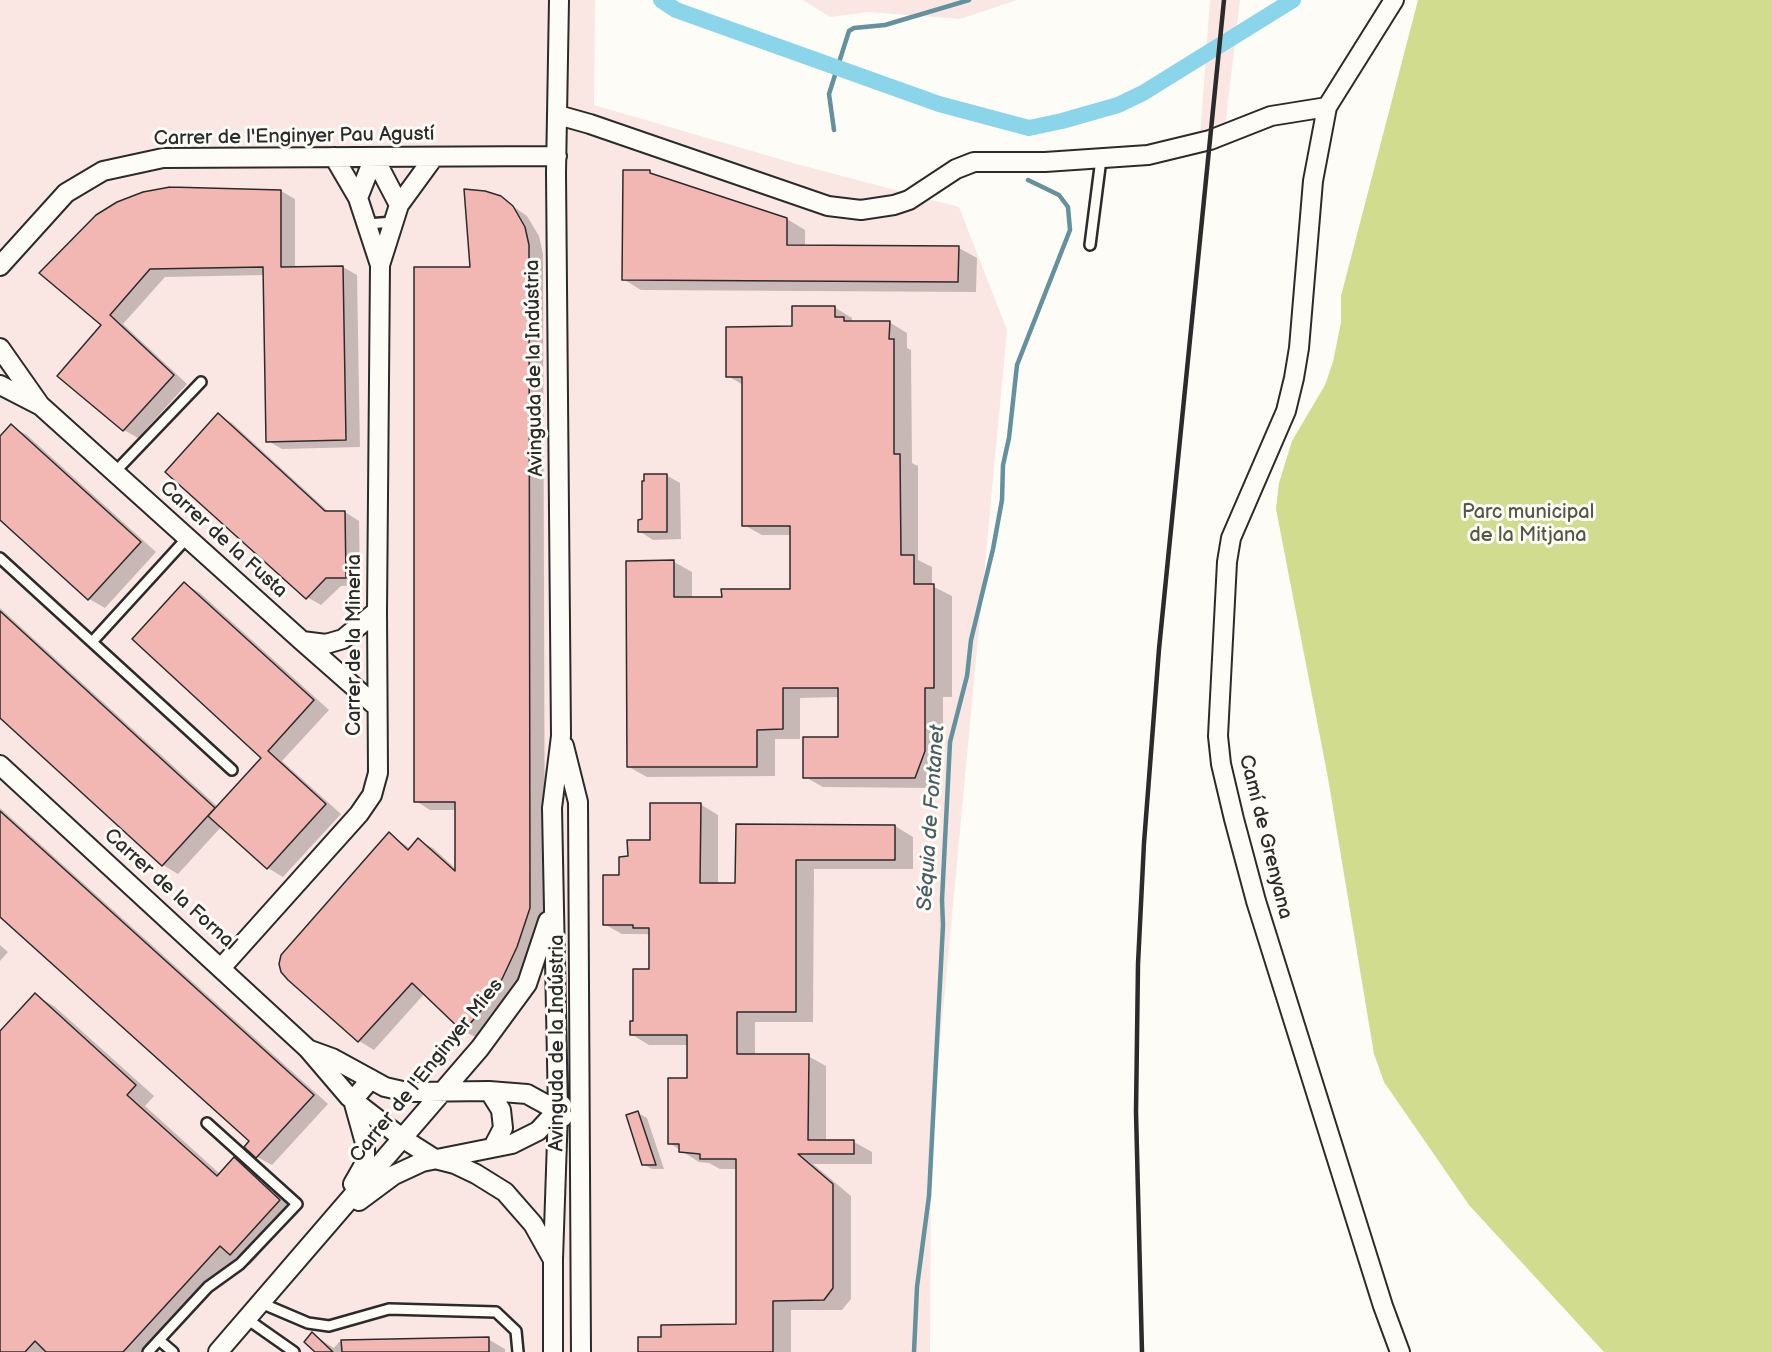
<!DOCTYPE html>
<html>
<head>
<meta charset="utf-8">
<style>
	body { margin:0 }
	canvas { display:block; background:#fdfcf7 }
</style>
</head>
<body>
<canvas width="1772" height="1352"></canvas>
<script>
const ctx = document.querySelector('canvas').getContext('2d');
ctx.lineJoin = 'round';
function fillPath(path, color) { ctx.fillStyle = color; ctx.fill(path, 'evenodd'); }
const poly = rows => new Path2D(rows.map(r => 'M' + r).join(''));
function trace(path, color, width, dash) { ctx.strokeStyle = color; ctx.lineWidth = width; ctx.lineCap = dash ? 'butt' : 'round'; ctx.setLineDash(dash || []); ctx.stroke(path); }
function write(font, color, halo, rows, align = 'center') {
  ctx.font = font + ' "Balsamiq Sans",sans-serif'; ctx.lineWidth = 6; ctx.setLineDash([]); ctx.textBaseline = 'middle'; ctx.strokeStyle = halo; ctx.fillStyle = color; for (const [text, x, y, turn = 0] of rows) {
    ctx.save(); ctx.translate(x, y); ctx.rotate((+turn || 0) * Math.PI / 180); ctx.textAlign = isNaN(turn) ? turn : align; if (halo) ctx.strokeText(text, 0, 0); ctx.fillText(text, 0, 0); ctx.restore();
  }
}
const built = poly([
	[0,0,595,0,594,105,793,163,959,207,1007,330,931,1139,930,1352,0,1352],
	[803,0,1017,0,960,19,869,12,830,17],
	[1210,0,1240,0,1225,128,1200,136]
]);
const green = poly([
	[1418,0,1772,0,1772,1352,1604,1352,1469,1205,1384,1082,1374,1054,1328,778,1276,509,1279,483,1292,441,1325,385,1333,362,1341,322,1341,296]
]);
const shadow = poly([
	[649,172,660,178,787,219,805,230,805,247,959,248,977,258,976,292,641,290,623,279],
	[281,191,295,199,295,268,343,267,357,275,360,447,282,449,268,441,265,275,165,277,123,324,187,384,138,438,124,430,104,324,41,273],
	[501,198,527,216,539,236,543,254,545,917,531,955,509,1002,479,1039,464,1031,425,993,374,1050,359,1041,289,978,389,834,411,849,418,840,433,848,457,870,457,810,430,810,416,801,471,269],
	[834,307,852,318,852,323,889,322,907,333,907,348,911,350,912,463,918,466,918,560,932,567,932,586,952,596,952,697,943,697,943,762,933,788,823,787,805,777,840,739,840,697,800,698,800,739,775,739,775,776,647,777,629,767,674,562,692,572,692,598,723,598,792,590,792,535,762,535,744,525,743,385,728,376,794,328],
	[218,415,232,423,330,513,345,512,359,521,360,585,341,586,321,605,307,597],
	[11,426,27,435,156,552,105,608,89,599,0,518,0,438],
	[666,475,680,483,681,539,653,540,639,531],
	[185,584,200,593,329,710,282,761,341,814,283,877,268,868,222,826,178,874,163,865,0,716,0,608,218,807,263,758],
	[700,804,718,815,718,884,737,884,737,826,895,826,913,837,913,869,814,869,813,1022,755,1022,755,1056,808,1056,826,1066,826,1142,854,1142,872,1152,872,1164,813,1164,851,1196,851,1299,842,1310,791,1310,791,1352,639,1352,662,1338,737,1326,737,1169,720,1169,709,1163,699,1162,669,1143,688,1079,689,1045,649,1045,631,1034,650,971,650,936,647,934,622,934,604,924,629,858],
	[0,808,328,1104,272,1165,257,1157,246,1147,251,1141,0,915],
	[0,945,8,952,0,961],
	[35,995,54,1006,154,1096,145,1106,220,1174,235,1159,253,1169,298,1211,250,1265,237,1257,151,1352,0,1352,0,1034],
	[638,1113,647,1118,664,1169,652,1169,643,1164],
	[312,1334,334,1348,339,1342,488,1339,505,1349,505,1352,318,1352]
]);
const stream = poly([
	[834,130,829,94,849,31,854,28,885,25,969,0],
	[914,1352,917,1287,929,1196,943,925,942,900,950,742,967,676,971,640,993,549,1002,500,1003,465,1009,438,1017,365,1070,230,1068,207,1059,195,1028,180]
]);
const canal = poly([
	[661,0,676,10,939,104,1029,128,1062,121,1118,105,1143,93,1293,0]
]);
const building = poly([
	[623,170,650,170,650,173,787,218,787,245,959,246,958,282,622,280,623,170],
	[170,187,281,190,281,267,343,266,346,440,266,442,263,267,150,269,110,315,174,375,123,431,57,376,101,325,39,273,96,215,117,202,143,192,170,187],
	[464,189,485,191,501,196,513,206,525,227,529,245,530,908,517,947,495,994,463,1032,412,983,358,1042,288,980,281,972,279,964,281,955,389,832,408,850,418,838,455,871,455,802,414,802,414,267,470,267,464,189],
	[792,306,835,306,835,317,844,317,844,321,890,321,889,339,894,339,894,454,900,454,901,555,914,555,914,584,934,584,934,688,925,688,925,751,915,778,803,778,803,737,838,737,838,688,783,688,783,729,757,730,757,767,627,767,626,561,674,560,674,597,722,597,721,589,790,589,790,526,742,526,742,377,726,377,726,327,792,326,792,306],
	[218,413,325,511,345,511,346,578,326,578,306,599,165,472,218,413],
	[11,424,141,542,88,600,0,520,0,436,11,424],
	[644,474,667,474,667,532,638,532,638,520,642,519,642,481,644,481,644,474],
	[184,582,314,700,268,751,326,804,267,869,208,816,261,758,132,639,184,582],
	[0,611,215,808,162,866,0,718,0,611],
	[650,803,701,803,700,883,735,883,736,824,895,825,895,860,796,860,796,1012,737,1012,737,1054,809,1054,808,1140,854,1140,854,1154,798,1154,833,1184,833,1288,824,1300,773,1301,773,1352,638,1352,638,1337,661,1337,661,1325,736,1324,736,1159,700,1159,700,1154,679,1152,679,1144,668,1144,668,1078,687,1078,687,1035,630,1035,630,1021,633,1021,633,969,649,969,649,928,633,928,633,925,603,925,603,875,619,875,619,857,628,856,627,840,650,840,650,803],
	[0,811,314,1095,256,1158,244,1147,249,1141,0,917,0,811],
	[35,993,136,1085,127,1095,217,1176,234,1157,280,1200,230,1255,220,1246,123,1352,46,1352,35,1341,25,1352,0,1352,0,1031,35,993],
	[638,1111,656,1165,642,1165,626,1115,638,1111],
	[312,1332,333,1352,315,1352,304,1342,312,1332],
	[489,1337,489,1352,342,1352,341,1340,489,1337]
]);
const service = poly([
	[367,224,394,222],
	[1090,245,1101,159],
	[114,473,201,382],
	[0,558,232,770],
	[92,642,187,538],
	[261,1303,308,1323,329,1326,389,1309,496,1312,516,1331,518,1352],
	[247,1319,294,1352],
	[148,1352,159,1340],
	[173,1352,159,1340,208,1287,240,1264,297,1204,207,1123]
]);
const minor = poly([
	[1394,0,1327,107,1313,181,1299,348,1294,378,1286,411,1231,538,1227,562,1218,736,1221,764,1234,819,1256,901,1383,1306,1400,1352],
	[558,115,590,124,828,206,861,210,894,205,909,200,956,169,974,162,1045,162,1148,155,1210,140,1271,116,1327,107],
	[334,157,358,198,380,265],
	[374,157,399,205],
	[358,198,374,157],
	[0,266,66,193,103,171,163,158,557,156],
	[0,348,40,405],
	[0,385,41,406,302,641,377,707],
	[302,641,326,644,343,639,377,611],
	[564,746,578,802,581,1352],
	[0,765,308,1049,349,1097,402,1138,435,1159,455,1164,476,1174,505,1192,533,1224,552,1258],
	[221,968,359,814,372,795,378,773,377,611,380,265,399,205,434,157],
	[310,1050,332,1058,385,1087,407,1092,489,1091,527,1094,558,1111,563,1117],
	[489,1091,501,1110,503,1128,493,1147],
	[353,1184,365,1163,365,1143,353,1100,371,1079],
	[359,1201,394,1175,422,1162,512,1144,538,1131,562,1105],
	[218,1352,480,1048,527,984,548,921],
	[553,1352,553,1259,558,1111,552,808,561,736,556,173,559,0]
]);
const rail = poly([
	[1142,1352,1136,1112,1138,964,1144,843,1159,649,1224,0]
]);
const streetNames = [
	["Carrer de l'Enginyer Pau Agustí",294,137,-1],
	["Avinguda de la Indústria",535,368,-91],
	["Carrer de la Fusta",223,540,42],
	["Carrer de la Mineria",355,645,-90],
	["Camí de Grenyana",1265,837,76],
	["Carrer de la Fornal",170,890,42],
	["Avinguda de la Indústria",558,1043,-90],
	["Carrer de l'Enginyer Mies",427,1071,-51]
];
const parkNames = [
	["Parc municipal",1528,513],
	["de la Mitjana",1528,536]
];
const waterNames = [
	["Séquia de Fontanet",932,818,-86]
];
fillPath(built, '#fae7e3');
fillPath(green, '#d1dc8f');
fillPath(shadow, '#0003');
trace(stream, '#64919e', 4.5);
trace(canal, '#8ad5ea', 16);
fillPath(building, '#f3b7b3');
trace(building, '#2b2b2b', 1.5);
trace(service, '#2b2b2b', 14);
trace(minor, '#2b2b2b', 22);
trace(service, '#fdfcf7', 9);
trace(minor, '#fdfcf7', 18);
trace(rail, '#2b2b2b', 4.5);
write('20px', '#2b2b2b', '#fdfcf7', streetNames);
write('20px', '#545744', '#fdfcf7', parkNames);
write('italic 21px', '#485e64', '#fdfcf7', waterNames);
</script>
</body>
</html>
